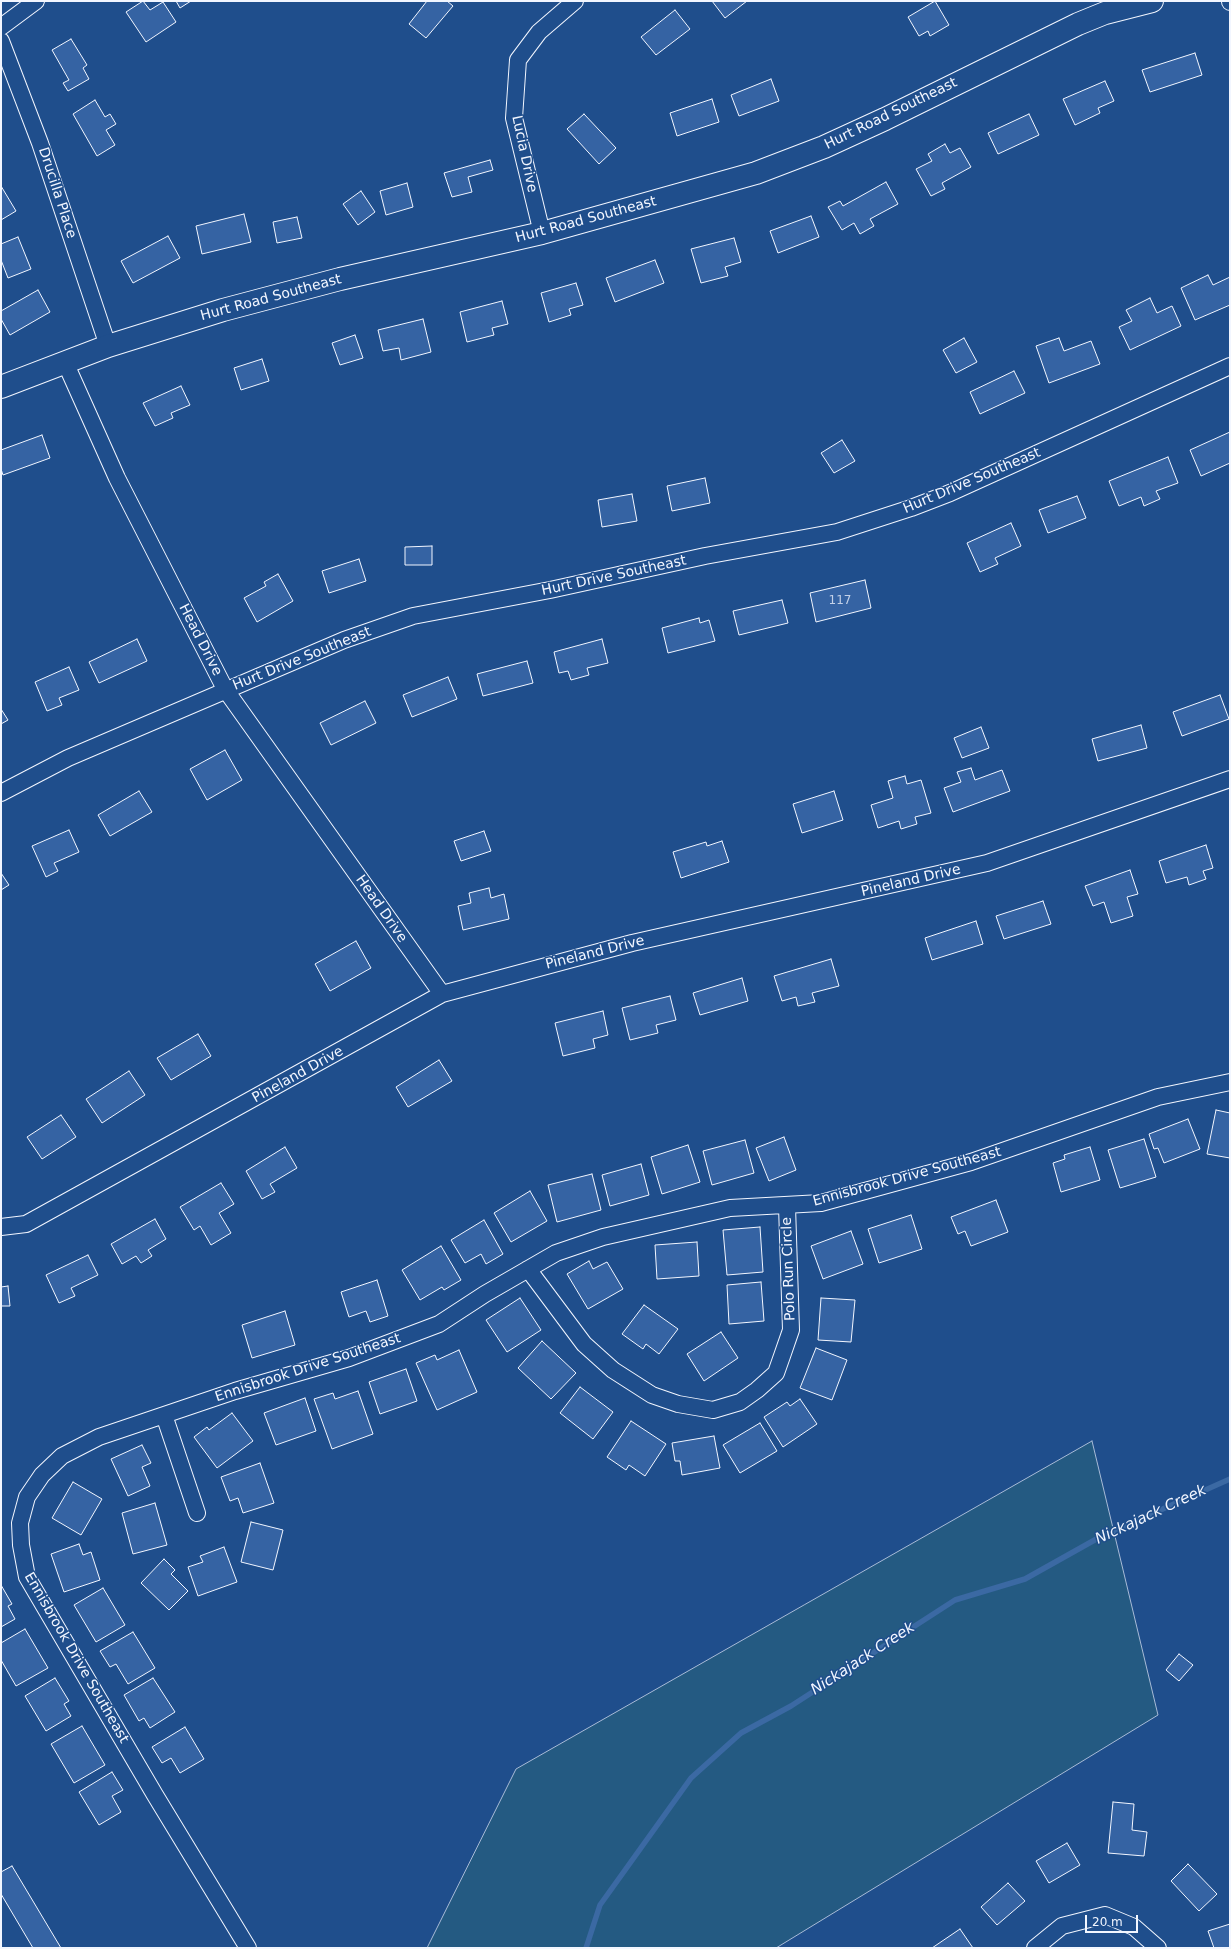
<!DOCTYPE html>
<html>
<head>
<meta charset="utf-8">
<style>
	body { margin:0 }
	#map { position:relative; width:1231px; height:1949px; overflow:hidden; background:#1f4e8c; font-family:"DejaVu Sans",sans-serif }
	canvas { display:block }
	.frame { position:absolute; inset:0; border:2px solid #f2f6ff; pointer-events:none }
	.scale { position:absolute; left:1085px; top:1915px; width:53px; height:18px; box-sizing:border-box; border:2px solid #f2f6ff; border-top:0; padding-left:5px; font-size:12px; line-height:14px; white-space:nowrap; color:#f2f6ff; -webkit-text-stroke:3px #1f4e8c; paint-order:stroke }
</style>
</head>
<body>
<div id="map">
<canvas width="1231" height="1949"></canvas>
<div class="frame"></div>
<div class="scale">20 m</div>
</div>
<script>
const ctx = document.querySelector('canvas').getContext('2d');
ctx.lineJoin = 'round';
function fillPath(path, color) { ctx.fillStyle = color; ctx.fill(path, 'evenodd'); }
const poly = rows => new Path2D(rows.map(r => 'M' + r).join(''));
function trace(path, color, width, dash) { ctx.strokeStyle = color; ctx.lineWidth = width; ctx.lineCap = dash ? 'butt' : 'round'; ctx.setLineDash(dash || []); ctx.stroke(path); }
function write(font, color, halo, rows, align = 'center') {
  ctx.font = font + ' "DejaVu Sans",sans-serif'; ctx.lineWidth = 3; ctx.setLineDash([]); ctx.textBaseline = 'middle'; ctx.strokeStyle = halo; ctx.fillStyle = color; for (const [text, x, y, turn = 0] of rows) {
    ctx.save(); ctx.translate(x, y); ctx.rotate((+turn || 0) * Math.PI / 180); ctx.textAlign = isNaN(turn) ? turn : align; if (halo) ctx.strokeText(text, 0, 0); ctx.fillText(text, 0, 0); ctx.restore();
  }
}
const green = poly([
	[1092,1441,1158,1715,776,1948,427,1948,516,1769,1092,1441]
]);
const stream = poly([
	[586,1948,600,1905,691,1778,741,1733,791,1706,955,1600,1025,1579,1100,1537,1230,1479]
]);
const building = poly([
	[143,1,150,10,163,2,176,22,146,42,126,12,143,1],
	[176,1,191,1,180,8,176,1],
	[427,1,447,1,453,6,426,38,409,24,427,1],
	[712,1,747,1,725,18,712,1],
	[935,1,949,25,930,36,928,31,919,36,908,17,935,1],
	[675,10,690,29,656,55,641,37,675,10],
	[71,39,87,65,83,68,89,79,68,91,63,83,69,80,52,50,71,39],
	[1195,53,1202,75,1150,92,1142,70,1195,53],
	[771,79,779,101,739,116,731,95,771,79],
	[1105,81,1114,101,1098,108,1100,113,1075,125,1063,99,1105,81],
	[712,99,719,122,677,136,670,113,712,99],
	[95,100,105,117,110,114,116,124,106,130,115,145,97,156,73,114,95,100],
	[584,114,616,148,599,164,567,129,584,114],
	[1029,114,1039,135,998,154,988,133,1029,114],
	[945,144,950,153,960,148,971,167,942,183,945,189,931,196,916,169,932,161,928,154,945,144],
	[490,160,493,170,468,177,472,192,452,197,444,173,490,160],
	[886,182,898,204,870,219,874,226,860,234,854,223,842,230,828,207,840,201,843,206,886,182],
	[407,183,413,207,386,215,380,191,407,183],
	[1,186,16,211,1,220,1,186],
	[361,191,375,212,358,225,343,204,361,191],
	[244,214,251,242,202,254,196,226,244,214],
	[811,216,819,237,778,253,770,231,811,216],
	[297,217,302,238,277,243,273,222,297,217],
	[168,236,180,258,133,283,121,261,168,236],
	[18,237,31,269,8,278,1,260,1,244,18,237],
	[734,238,741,262,725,267,728,276,701,283,691,249,734,238],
	[655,260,664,283,615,302,606,278,655,260],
	[1208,275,1213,285,1230,277,1230,305,1195,320,1181,288,1208,275],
	[576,283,583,305,569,309,571,315,549,322,541,293,576,283],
	[38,290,50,312,10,335,1,319,1,311,38,290],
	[1150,298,1157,313,1172,306,1181,326,1130,350,1119,327,1132,321,1126,310,1150,298],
	[502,301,508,324,492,328,494,335,467,342,460,312,502,301],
	[423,319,431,352,401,360,399,348,383,351,378,330,423,319],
	[355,335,363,358,340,365,332,343,355,335],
	[964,338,977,362,956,373,943,350,964,338],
	[1059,338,1064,351,1091,341,1100,364,1049,383,1036,346,1059,338],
	[262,359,269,381,241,390,234,368,262,359],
	[1014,371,1025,393,980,414,970,392,1014,371],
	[181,386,190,405,171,413,173,418,155,426,143,403,181,386],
	[1230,432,1230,463,1201,476,1190,450,1230,432],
	[42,435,50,458,3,475,1,469,1,450,42,435],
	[842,440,855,461,834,473,821,453,842,440],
	[1168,457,1178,483,1156,491,1160,499,1144,506,1141,497,1119,506,1109,481,1168,457],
	[705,478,710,503,672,511,667,486,705,478],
	[632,494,637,521,602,527,598,500,632,494],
	[1077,496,1086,518,1048,533,1039,510,1077,496],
	[1011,523,1021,546,995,558,998,564,980,572,967,543,1011,523],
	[432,546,432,565,405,565,405,547,432,546],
	[359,559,366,581,329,593,322,571,359,559],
	[278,574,293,601,257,622,244,598,266,586,264,582,278,574],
	[865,580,871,608,816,622,810,593,865,580],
	[782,600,788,623,739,635,733,611,782,600],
	[699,618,700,623,709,620,715,641,668,653,662,628,699,618],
	[137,639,147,661,99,683,89,662,137,639],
	[602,639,608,663,587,668,589,675,571,680,568,671,559,673,554,652,602,639],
	[527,661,533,683,483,696,477,674,527,661],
	[69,667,79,690,59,698,62,705,47,711,35,682,69,667],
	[448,677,457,699,412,717,403,695,448,677],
	[1220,695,1229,719,1182,736,1173,712,1220,695],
	[365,701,376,723,331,745,320,723,365,701],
	[1,709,8,720,1,724,1,709],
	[1141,725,1147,748,1098,761,1092,739,1141,725],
	[981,727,989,748,962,758,954,738,981,727],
	[225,750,242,780,207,800,190,769,225,750],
	[971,768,975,780,1002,770,1010,791,953,812,944,788,961,782,957,772,971,768],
	[905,776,907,784,921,780,931,813,915,817,917,824,901,829,899,821,878,828,871,805,893,798,888,781,905,776],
	[139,791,152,812,110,836,98,815,139,791],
	[834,791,843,820,802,833,793,804,834,791],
	[69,830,79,852,54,863,58,871,46,877,32,846,69,830],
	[484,831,491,851,461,861,454,841,484,831],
	[722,841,729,862,681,878,673,852,706,842,707,846,722,841],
	[1206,845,1213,868,1203,871,1206,879,1189,885,1187,877,1166,883,1159,861,1206,845],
	[1130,870,1138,894,1127,897,1133,916,1111,923,1104,902,1093,906,1085,886,1130,870],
	[1,873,9,885,1,890,1,873],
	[489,888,491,898,504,894,509,919,463,930,458,906,471,903,469,893,489,888],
	[1043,901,1051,924,1004,939,996,916,1043,901],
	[976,921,983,944,932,960,925,938,976,921],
	[356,941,371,968,330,991,315,964,356,941],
	[831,959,839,986,812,993,815,1002,798,1006,796,997,782,1001,774,976,831,959],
	[742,978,748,1001,700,1015,693,993,742,978],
	[670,996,676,1020,656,1025,658,1033,630,1040,622,1008,670,996],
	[603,1011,608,1035,593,1039,595,1048,563,1056,555,1023,603,1011],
	[198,1034,211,1056,171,1080,157,1058,198,1034],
	[439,1060,452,1081,408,1107,396,1087,439,1060],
	[129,1071,145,1095,102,1123,86,1099,129,1071],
	[1216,1110,1230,1113,1230,1158,1207,1154,1216,1110],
	[61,1115,76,1137,42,1159,27,1137,61,1115],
	[1188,1119,1200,1149,1164,1163,1158,1148,1154,1149,1149,1134,1188,1119],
	[784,1137,796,1170,769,1181,756,1148,784,1137],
	[1144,1139,1156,1177,1120,1188,1108,1150,1144,1139],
	[745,1140,754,1173,712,1185,703,1151,745,1140],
	[688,1145,700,1182,662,1194,651,1157,688,1145],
	[285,1147,297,1168,270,1184,275,1192,262,1199,246,1171,285,1147],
	[1090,1147,1100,1180,1061,1192,1053,1163,1065,1159,1064,1155,1090,1147],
	[641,1164,649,1195,610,1206,602,1175,641,1164],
	[592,1174,601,1210,557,1222,548,1185,592,1174],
	[221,1183,234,1204,219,1213,231,1233,211,1245,200,1226,194,1230,180,1207,221,1183],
	[530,1191,547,1221,511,1242,494,1213,530,1191],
	[996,1200,1008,1232,971,1246,965,1231,958,1234,951,1217,996,1200],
	[911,1215,922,1249,879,1263,868,1229,911,1215],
	[155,1219,166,1239,148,1250,152,1256,141,1263,136,1256,122,1264,111,1244,155,1219],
	[484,1220,503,1254,486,1264,481,1254,465,1263,451,1240,484,1220],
	[760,1227,763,1272,727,1275,723,1230,760,1227],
	[851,1231,863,1264,823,1279,811,1246,851,1231],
	[697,1242,699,1276,657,1279,655,1245,697,1242],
	[441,1246,461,1280,444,1290,442,1287,420,1300,402,1270,441,1246],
	[88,1255,98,1275,71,1288,75,1296,59,1303,46,1275,88,1255],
	[589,1261,593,1269,607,1262,623,1289,588,1309,567,1274,589,1261],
	[377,1280,388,1316,370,1322,366,1311,349,1317,341,1292,377,1280],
	[761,1282,764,1321,729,1324,727,1285,761,1282],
	[8,1286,10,1306,1,1306,1,1287,8,1286],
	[520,1298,541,1330,507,1352,486,1320,520,1298],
	[821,1298,855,1300,851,1342,818,1340,821,1298],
	[644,1305,678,1329,659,1354,646,1344,643,1349,622,1334,644,1305],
	[285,1311,295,1345,252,1358,242,1325,285,1311],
	[721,1332,738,1358,704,1381,687,1354,721,1332],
	[542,1341,576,1373,551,1399,518,1368,542,1341],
	[816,1348,847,1360,832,1400,800,1388,816,1348],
	[459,1350,477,1392,437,1410,416,1363,435,1355,437,1360,459,1350],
	[406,1369,417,1401,380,1414,369,1382,406,1369],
	[580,1387,613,1412,593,1439,560,1413,580,1387],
	[358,1391,373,1434,332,1449,314,1399,333,1393,335,1399,358,1391],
	[305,1398,316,1431,276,1445,264,1413,305,1398],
	[800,1399,817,1424,783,1447,764,1417,787,1402,790,1406,800,1399],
	[232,1413,253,1441,217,1468,194,1437,207,1427,209,1430,232,1413],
	[631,1421,666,1444,645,1476,629,1465,626,1470,607,1457,631,1421],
	[760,1423,777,1451,740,1473,723,1445,760,1423],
	[714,1436,720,1468,682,1475,680,1461,675,1461,672,1443,714,1436],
	[142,1445,151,1463,142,1467,150,1486,128,1496,111,1459,142,1445],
	[260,1463,274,1503,243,1513,238,1498,230,1501,221,1477,260,1463],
	[73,1482,102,1499,81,1535,52,1518,73,1482],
	[155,1503,167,1545,133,1554,122,1513,155,1503],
	[251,1522,283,1530,273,1570,241,1562,251,1522],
	[79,1544,83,1555,91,1552,100,1580,64,1592,51,1554,79,1544],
	[224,1547,237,1582,198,1596,188,1567,203,1562,200,1556,224,1547],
	[164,1559,175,1570,171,1574,188,1591,169,1610,141,1583,164,1559],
	[1,1585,12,1604,8,1606,15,1619,1,1627,1,1585],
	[103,1588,125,1625,96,1642,74,1605,103,1588],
	[25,1629,48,1668,16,1686,1,1660,1,1643,25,1629],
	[133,1632,155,1668,128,1684,116,1664,110,1667,100,1651,133,1632],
	[1179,1654,1193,1665,1179,1681,1166,1670,1179,1654],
	[55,1678,69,1701,64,1704,71,1716,46,1731,25,1696,55,1678],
	[153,1678,175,1712,150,1728,144,1718,139,1721,124,1695,153,1678],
	[82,1726,105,1765,74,1783,51,1744,82,1726],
	[185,1727,204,1759,180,1773,171,1758,162,1763,152,1747,185,1727],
	[112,1772,123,1790,112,1796,121,1812,99,1825,79,1792,112,1772],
	[1113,1802,1134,1804,1132,1830,1147,1832,1144,1856,1108,1853,1113,1802],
	[1067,1843,1080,1865,1049,1883,1036,1861,1067,1843],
	[1188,1864,1217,1894,1199,1911,1171,1881,1188,1864],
	[12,1866,61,1948,33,1948,1,1894,1,1872,12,1866],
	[1008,1883,1025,1901,997,1925,981,1907,1008,1883],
	[1230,1924,1230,1948,1214,1948,1208,1931,1230,1924],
	[960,1929,973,1948,932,1948,960,1929]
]);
const street = poly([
	[1230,1,1230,2],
	[1,27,36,1],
	[1,41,40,143,108,346],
	[542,233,514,118,518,60,539,32,575,1],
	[65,362,117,478,225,689,442,994],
	[1,793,68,758,344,640,413,616,550,590,705,556,837,532,911,508,950,493,1230,366],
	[1,1227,26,1224,442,994,632,943,987,863,1230,779],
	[528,1269,584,1344,613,1370,652,1395,678,1404,713,1410,740,1402,757,1390,776,1373,782,1356,791,1330,787,1206],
	[164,1415,197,1513],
	[248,1948,155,1795,27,1577,21,1545,20,1523,27,1497,42,1475,62,1456,99,1437,235,1391,349,1358,439,1324,485,1294,556,1253,603,1237,730,1208,821,1203,971,1162,1158,1097,1230,1082],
	[1035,1948,1062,1926,1105,1915,1134,1927,1158,1948]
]);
const secondary = poly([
	[1,387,108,346,223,310,340,279,542,233,756,173,824,147,885,119,1078,24,1105,13,1152,1]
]);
const numberNames = [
	["117",840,601]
];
const streetNames = [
	["Hurt Road Southeast",891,114,-26],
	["Lucia Drive",524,154,78],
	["Drucilla Place",57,193,72],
	["Hurt Road Southeast",586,220,-15],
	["Hurt Road Southeast",271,298,-15],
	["Hurt Drive Southeast",972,481,-23],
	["Hurt Drive Southeast",614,576,-12],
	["Head Drive",200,640,63],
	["Hurt Drive Southeast",302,659,-22],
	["Pineland Drive",911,881,-13],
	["Head Drive",381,909,55],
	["Pineland Drive",595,953,-14],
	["Pineland Drive",298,1075,-29],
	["Ennisbrook Drive Southeast",907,1177,-15],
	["Polo Run Circle",789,1269,-92],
	["Ennisbrook Drive Southeast",308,1368,-18],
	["Ennisbrook Drive Southeast",76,1658,60]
];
const waterNames = [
	["Nickajack Creek",1151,1515,-25],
	["Nickajack Creek",863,1659,-33]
];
fillPath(green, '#245a82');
trace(green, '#a8bbd7', 1);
trace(stream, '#3b69a3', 5.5);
fillPath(building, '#3563a3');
trace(building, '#f2f6ff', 1);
trace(street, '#f2f6ff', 18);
trace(secondary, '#f2f6ff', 24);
trace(street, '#1f4e8c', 16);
trace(secondary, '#1f4e8c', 22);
write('12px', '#c3d1e8', null, numberNames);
write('14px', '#f2f6ff', '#1f4e8c', streetNames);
write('italic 15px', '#f2f6ff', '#1f4e8c', waterNames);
</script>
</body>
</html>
